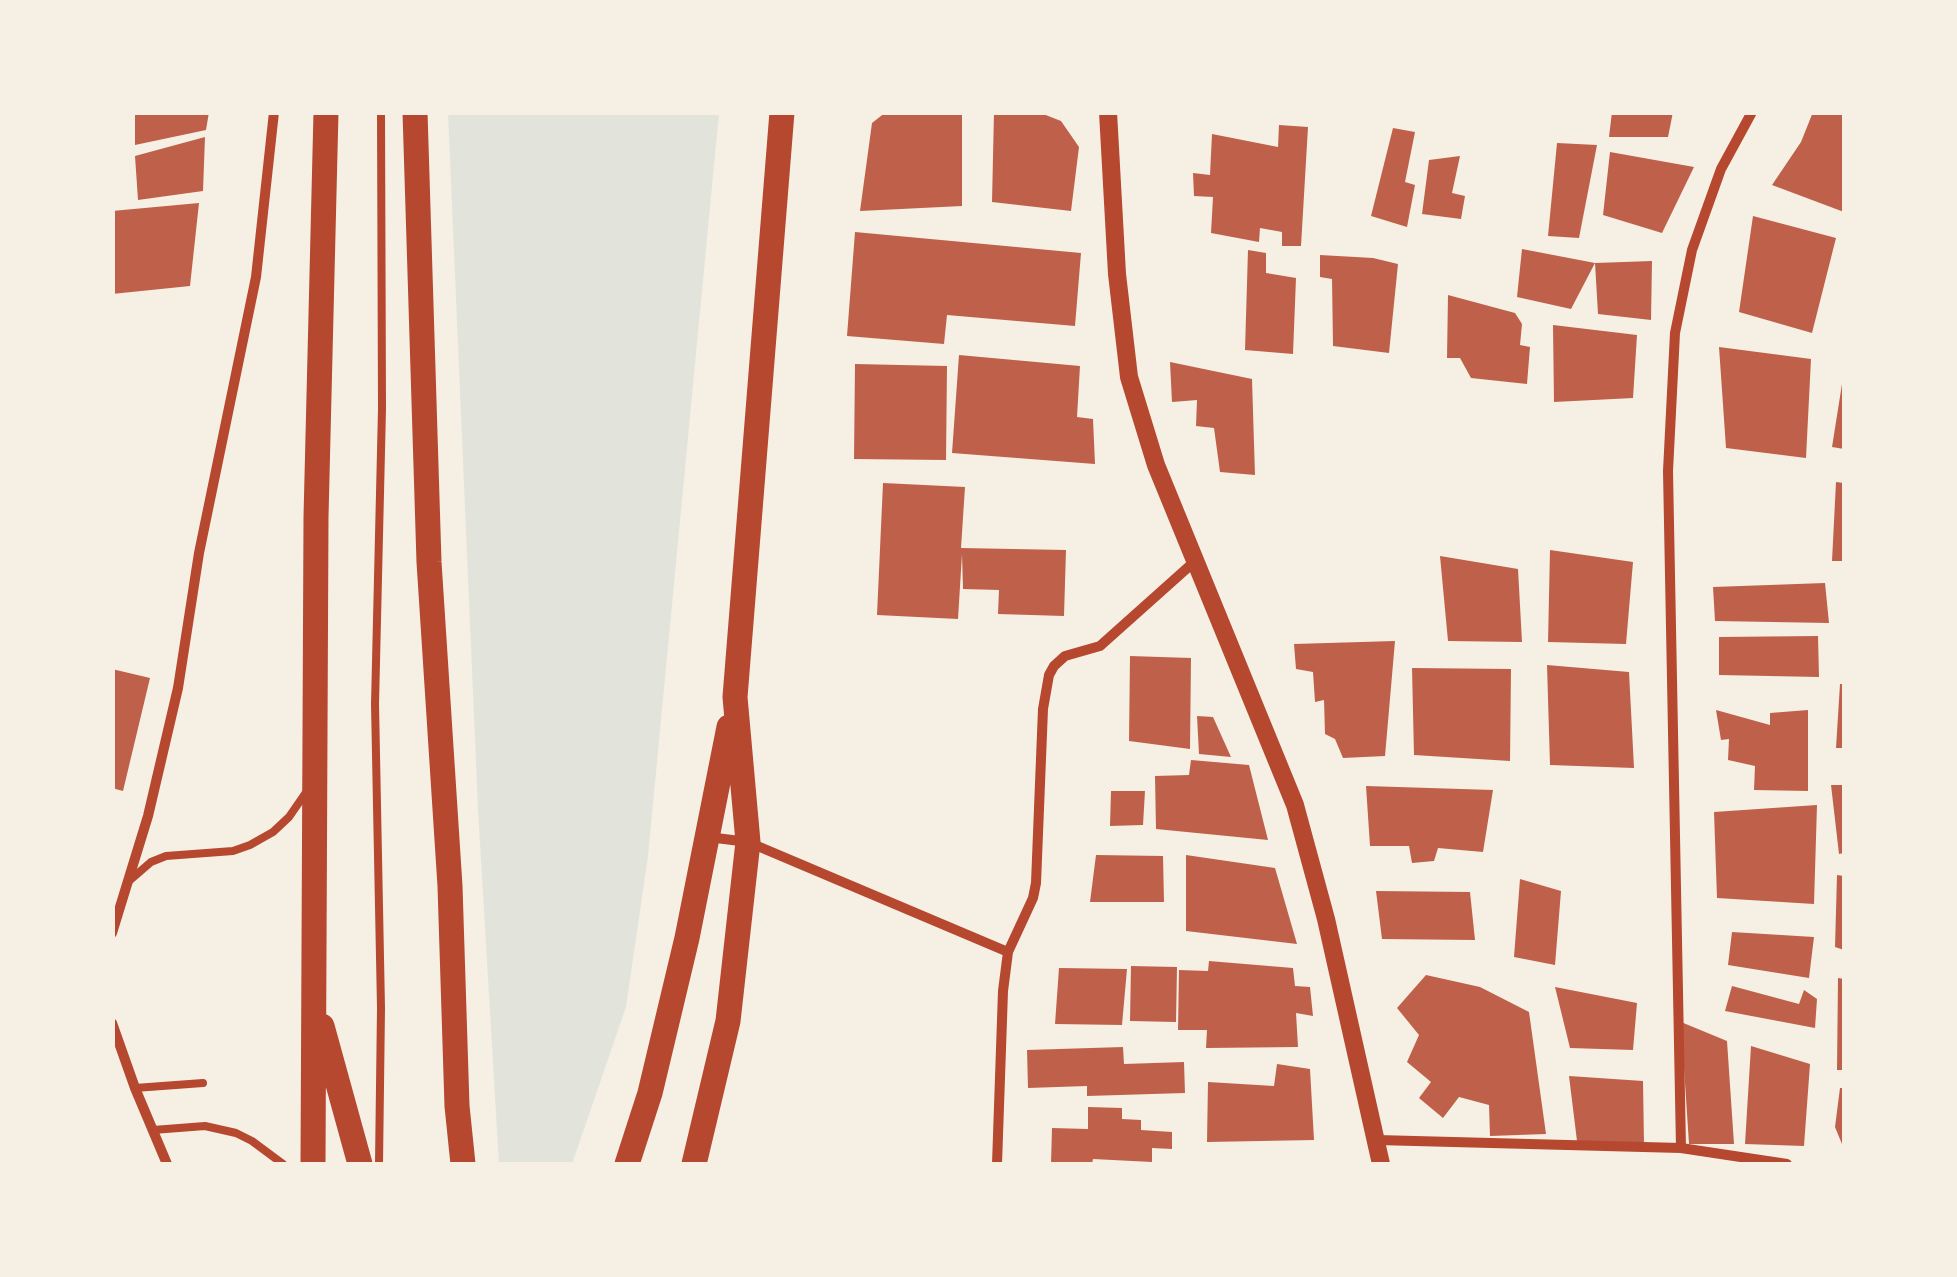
<!DOCTYPE html>
<html>
<head>
<meta charset="utf-8">
<style>
	body { margin:0 }
	#map { position:relative; width:1957px; height:1277px; overflow:hidden; background:#f6efe4; font-family:Mulish,sans-serif }
	canvas { display:block }
	.frame { position:absolute; inset:0; border:115px solid #f6efe4; pointer-events:none }
</style>
</head>
<body>
<div id="map">
<canvas width="1957" height="1277"></canvas>
<div class="frame"></div>
</div>
<script>
const ctx = document.querySelector('canvas').getContext('2d');
ctx.lineJoin = 'round';
function fillPath(path, color) { ctx.fillStyle = color; ctx.fill(path, 'evenodd'); }
const poly = rows => new Path2D(rows.map(r => 'M' + r).join(''));
function trace(path, color, width, dash) { ctx.strokeStyle = color; ctx.lineWidth = width; ctx.lineCap = dash ? 'butt' : 'round'; ctx.setLineDash(dash || []); ctx.stroke(path); }
const green = poly([
	[448,113,719,113,648,856,626,1007,572,1164,499,1164,478,809]
]);
const building = poly([
	[135,112,209,112,206,130,135,145],
	[886,112,962,112,962,206,860,211,872,123],
	[994,112,1038,112,1061,121,1079,147,1071,211,992,202],
	[1612,112,1673,112,1668,137,1609,137],
	[1813,112,1844,112,1844,212,1772,185,1801,142],
	[1279,125,1308,127,1301,246,1282,246,1282,232,1260,228,1259,242,1211,233,1213,197,1194,196,1193,173,1210,175,1212,134,1278,147],
	[1393,128,1415,132,1405,182,1415,185,1407,227,1371,216],
	[205,137,203,191,138,200,135,156],
	[1557,143,1597,145,1579,238,1548,236],
	[1610,152,1694,167,1662,233,1603,215],
	[1460,156,1452,193,1465,196,1461,219,1422,214,1429,160],
	[199,203,190,286,112,294,112,211],
	[1753,216,1836,238,1812,333,1739,312],
	[855,232,1081,253,1075,326,947,315,944,344,847,336],
	[1522,249,1595,263,1571,309,1517,297],
	[1248,250,1266,253,1266,273,1296,278,1293,354,1245,350],
	[1320,255,1373,258,1398,264,1389,353,1333,346,1332,279,1320,277],
	[1652,261,1651,320,1598,314,1595,263],
	[1448,295,1515,313,1522,324,1520,345,1530,347,1527,384,1471,378,1460,358,1447,358],
	[1553,325,1637,335,1633,398,1554,402],
	[1719,347,1811,359,1806,458,1726,448],
	[959,355,1080,366,1077,417,1093,419,1095,464,952,453],
	[1170,362,1252,379,1255,475,1220,472,1214,428,1196,426,1197,400,1172,402],
	[855,364,947,366,946,460,854,459],
	[1842,384,1844,384,1844,449,1832,447],
	[1836,482,1844,483,1844,561,1832,561],
	[883,483,965,487,961,548,1066,550,1064,616,998,614,999,590,963,589,962,554,958,619,877,615],
	[1550,550,1633,562,1626,644,1548,642],
	[1440,556,1518,569,1522,642,1448,641],
	[1825,583,1829,623,1715,621,1713,587],
	[1818,636,1819,677,1719,675,1719,637],
	[1395,641,1385,756,1343,758,1335,739,1325,734,1324,700,1315,702,1313,672,1296,669,1294,644],
	[1130,656,1191,658,1190,749,1129,741],
	[1547,665,1629,672,1634,768,1550,765],
	[1412,668,1511,669,1510,761,1414,755],
	[112,669,150,678,123,791,112,788],
	[1840,684,1844,684,1844,748,1836,748],
	[1716,710,1770,725,1770,713,1808,710,1808,791,1754,790,1755,766,1728,760,1729,739,1721,740],
	[1197,716,1213,717,1231,757,1199,754],
	[1191,760,1249,765,1268,840,1156,829,1155,776,1189,775],
	[1831,785,1844,785,1844,853,1839,854],
	[1366,786,1493,790,1483,852,1438,848,1434,861,1412,863,1409,846,1370,846],
	[1111,791,1145,791,1143,825,1110,826],
	[1817,805,1814,904,1717,898,1714,812],
	[1096,855,1163,856,1164,902,1090,902],
	[1186,855,1275,868,1297,944,1186,931],
	[1837,875,1844,876,1844,950,1835,947],
	[1520,879,1561,891,1555,965,1514,957],
	[1376,891,1470,892,1475,940,1382,939],
	[1732,932,1814,937,1809,978,1728,965],
	[1209,961,1293,968,1295,986,1310,987,1313,1016,1296,1013,1298,1047,1206,1048,1207,1030,1178,1030,1179,970,1208,971],
	[1131,966,1177,967,1176,1022,1130,1021],
	[1059,968,1127,969,1122,1025,1055,1024],
	[1426,975,1480,987,1529,1012,1546,1134,1490,1136,1489,1105,1459,1097,1443,1118,1419,1098,1431,1082,1407,1062,1419,1035,1397,1008],
	[1838,978,1844,979,1844,1070,1837,1070],
	[1732,986,1799,1004,1804,990,1817,999,1815,1028,1725,1011],
	[1555,987,1637,1003,1633,1050,1570,1048],
	[1681,1022,1727,1041,1734,1144,1689,1144],
	[1751,1046,1810,1064,1804,1146,1745,1144],
	[1123,1047,1124,1064,1184,1062,1185,1093,1087,1096,1087,1086,1028,1088,1027,1050],
	[1277,1064,1310,1069,1314,1140,1207,1142,1208,1082,1274,1086],
	[1569,1076,1643,1081,1644,1143,1577,1141],
	[1840,1088,1844,1088,1844,1149,1835,1127],
	[1088,1107,1122,1108,1122,1119,1141,1120,1141,1130,1172,1132,1172,1149,1152,1148,1152,1162,1093,1159,1092,1164,1051,1164,1052,1128,1088,1129]
]);
const service = poly([
	[129,881,151,862,166,856,233,851,250,845,273,832,289,817,307,791],
	[135,1088,203,1083],
	[153,1130,205,1126,236,1133,252,1141,283,1164],
	[379,1164,381,1008,375,704,382,409,381,112]
]);
const minor = poly([
	[708,837,748,842,1008,952,1003,991,997,1164],
	[112,933,148,816,178,688,199,553,256,277,274,112],
	[1008,952,1033,898,1036,883,1043,709,1049,675,1054,666,1065,656,1100,646,1194,562],
	[112,1023,135,1088,167,1164],
	[1377,1140,1681,1148,1787,1164],
	[1681,1148,1668,471,1675,333,1692,250,1721,169,1752,112]
]);
const tertiary = poly([
	[1108,112,1117,274,1129,377,1156,465,1295,805,1326,919,1381,1164]
]);
const primary = poly([
	[415,112,429,562,450,886,457,1106,463,1164],
	[322,1026,360,1164],
	[313,1164,316,517,326,112],
	[627,1164,650,1093,687,938,729,727],
	[694,1164,728,1021,748,842,735,697,782,112]
]);
fillPath(green, '#e2e4dc');
fillPath(building, '#bf614a');
trace(service, '#b5482f', 8);
trace(minor, '#b5482f', 10);
trace(tertiary, '#b5482f', 18);
trace(primary, '#b5482f', 25);
</script>
</body>
</html>
